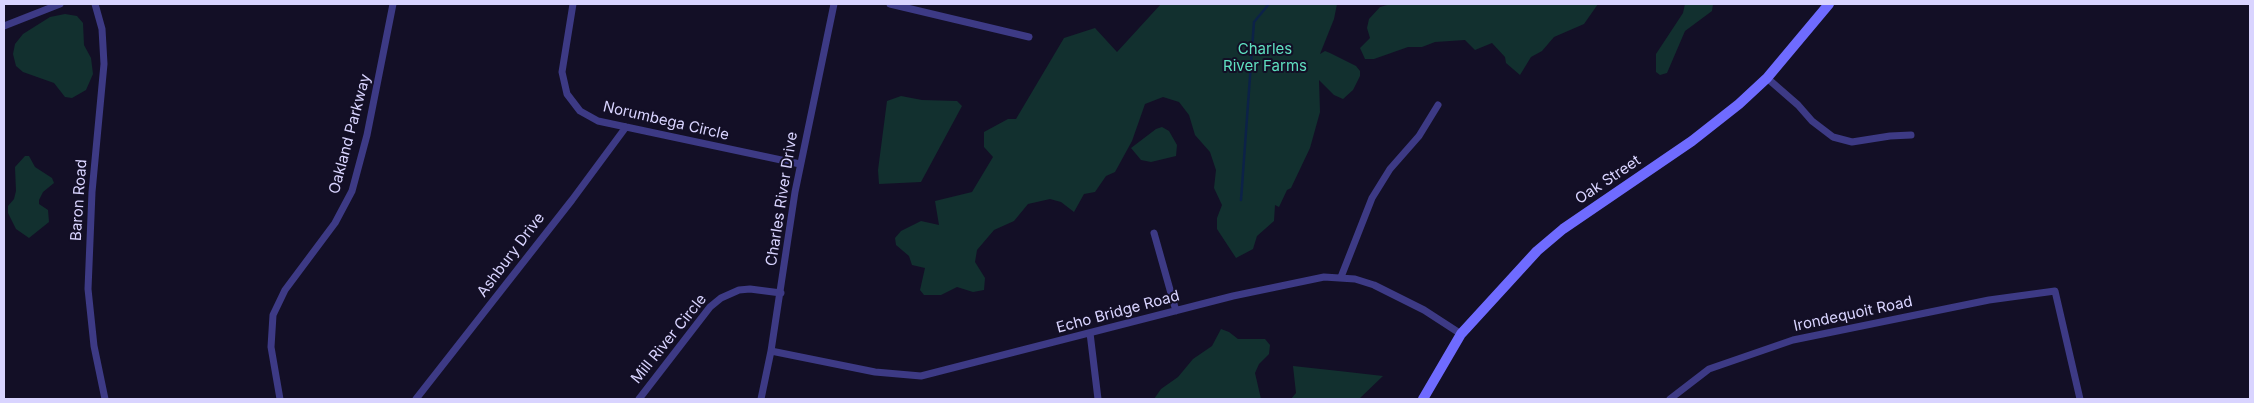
<!DOCTYPE html>
<html>
<head>
<meta charset="utf-8">
<style>
	body { margin:0 }
	#map { position:relative; width:2254px; height:403px; overflow:hidden; background:#130f26; font-family:Inter,sans-serif }
	canvas { display:block }
	.frame { position:absolute; inset:0; border:5px solid #d9d4ff; pointer-events:none }
</style>
</head>
<body>
<div id="map">
<canvas width="2254" height="403"></canvas>
<div class="frame"></div>
</div>
<script>
const ctx = document.querySelector('canvas').getContext('2d');
ctx.lineJoin = 'round';
function fillPath(path, color) { ctx.fillStyle = color; ctx.fill(path, 'evenodd'); }
const poly = rows => new Path2D(rows.map(r => 'M' + r).join(''));
function trace(path, color, width, dash) { ctx.strokeStyle = color; ctx.lineWidth = width; ctx.lineCap = dash ? 'butt' : 'round'; ctx.setLineDash(dash || []); ctx.stroke(path); }
function write(font, color, halo, rows, align = 'center') {
  ctx.font = font + ' Inter,sans-serif'; ctx.lineWidth = 4; ctx.setLineDash([]); ctx.textBaseline = 'middle'; ctx.strokeStyle = halo; ctx.fillStyle = color; for (const [text, x, y, turn = 0] of rows) {
    ctx.save(); ctx.translate(x, y); ctx.rotate((+turn || 0) * Math.PI / 180); ctx.textAlign = isNaN(turn) ? turn : align; if (halo) ctx.strokeText(text, 0, 0); ctx.fillText(text, 0, 0); ctx.restore();
  }
}
const green = poly([
	[1161,4,1337,4,1334,19,1320,54,1325,51,1330,53,1356,66,1360,71,1360,76,1353,90,1343,99,1334,95,1319,80,1320,112,1310,148,1291,188,1287,190,1279,207,1275,205,1274,221,1257,236,1253,249,1236,258,1217,229,1217,218,1222,205,1214,188,1216,170,1210,152,1195,135,1189,115,1179,102,1163,97,1145,104,1132,141,1115,172,1106,176,1095,192,1084,194,1074,212,1061,202,1050,199,1028,204,1014,221,994,230,977,250,975,262,985,278,984,290,973,292,957,287,941,295,924,295,920,290,925,268,912,265,909,256,896,245,895,238,901,231,921,221,939,225,935,201,972,192,993,157,984,147,984,132,1008,119,1016,119,1064,38,1095,28,1117,52],
	[1391,4,1598,4,1584,24,1554,37,1542,51,1531,57,1520,75,1506,63,1505,57,1492,43,1475,50,1465,40,1435,42,1422,47,1408,47,1374,59,1365,59,1360,48,1370,38,1367,28,1369,19,1380,7],
	[1685,4,1713,4,1712,11,1685,31,1667,73,1660,75,1656,72,1656,54,1683,13],
	[65,14,77,16,83,23,84,45,91,58,93,74,86,90,72,98,65,97,54,83,23,72,16,66,13,54,15,44,23,34,50,17],
	[901,96,922,100,957,101,962,106,921,182,879,184,878,170,887,101],
	[1162,127,1169,131,1177,145,1176,156,1151,162,1141,160,1131,148,1156,129],
	[25,156,29,156,35,167,52,178,54,183,43,192,39,200,39,204,48,210,49,222,29,238,16,229,8,213,8,206,14,199,16,191,15,167],
	[1221,329,1229,332,1238,339,1265,339,1270,345,1269,354,1259,364,1255,373,1261,399,1154,399,1161,389,1178,377,1193,359,1212,346],
	[1293,366,1339,371,1383,376,1359,399,1291,399,1296,393]
]);
const stream = poly([
	[1241,200,1254,22,1269,4]
]);
const street = poly([
	[95,4,102,29,104,64,92,192,88,289,94,346,105,399],
	[573,4,562,72,567,94,580,111,598,121,800,164],
	[890,4,1029,37],
	[4,26,60,4],
	[1767,78,1798,105,1812,121,1833,137,1852,142,1890,136,1911,135],
	[1154,233,1176,311],
	[1341,277,1372,198,1390,169,1419,136,1438,105],
	[1090,333,1098,399],
	[771,351,875,372,921,376,1233,296,1324,277,1355,279,1374,285,1424,310,1461,334],
	[280,399,271,347,273,315,285,290,335,223,352,191,367,135,393,4],
	[416,399,572,200,626,127],
	[639,399,710,307,721,298,739,290,750,289,781,293],
	[761,399,771,351,795,192,834,4],
	[1670,399,1709,369,1793,340,1989,300,2055,291,2080,399]
]);
const secondary = poly([
	[1423,399,1461,334,1537,251,1563,229,1692,141,1739,104,1767,78,1829,4]
]);
const parkNames = [
	["Charles",1265,49],
	["River Farms",1265,66]
];
const streetNames = [
	["Norumbega Circle",666,121,13],
	["Oakland Parkway",350,134,-75],
	["Oak Street",1608,180,-34],
	["Charles River Drive",782,199,-81],
	["Baron Road",79,200,-86],
	["Ashbury Drive",511,255,-53],
	["Echo Bridge Road",1118,312,-15],
	["Irondequoit Road",1853,314,-12],
	["Mill River Circle",669,339,-51]
];
fillPath(green, '#12302f');
trace(stream, '#0c2248', 2.5);
trace(street, '#3d3a85', 7);
trace(secondary, '#6f6bff', 10);
write('15px', '#5fe0c0', '#130f26', parkNames);
write('15px', '#d9d4ff', '#130f26', streetNames);
</script>
</body>
</html>
